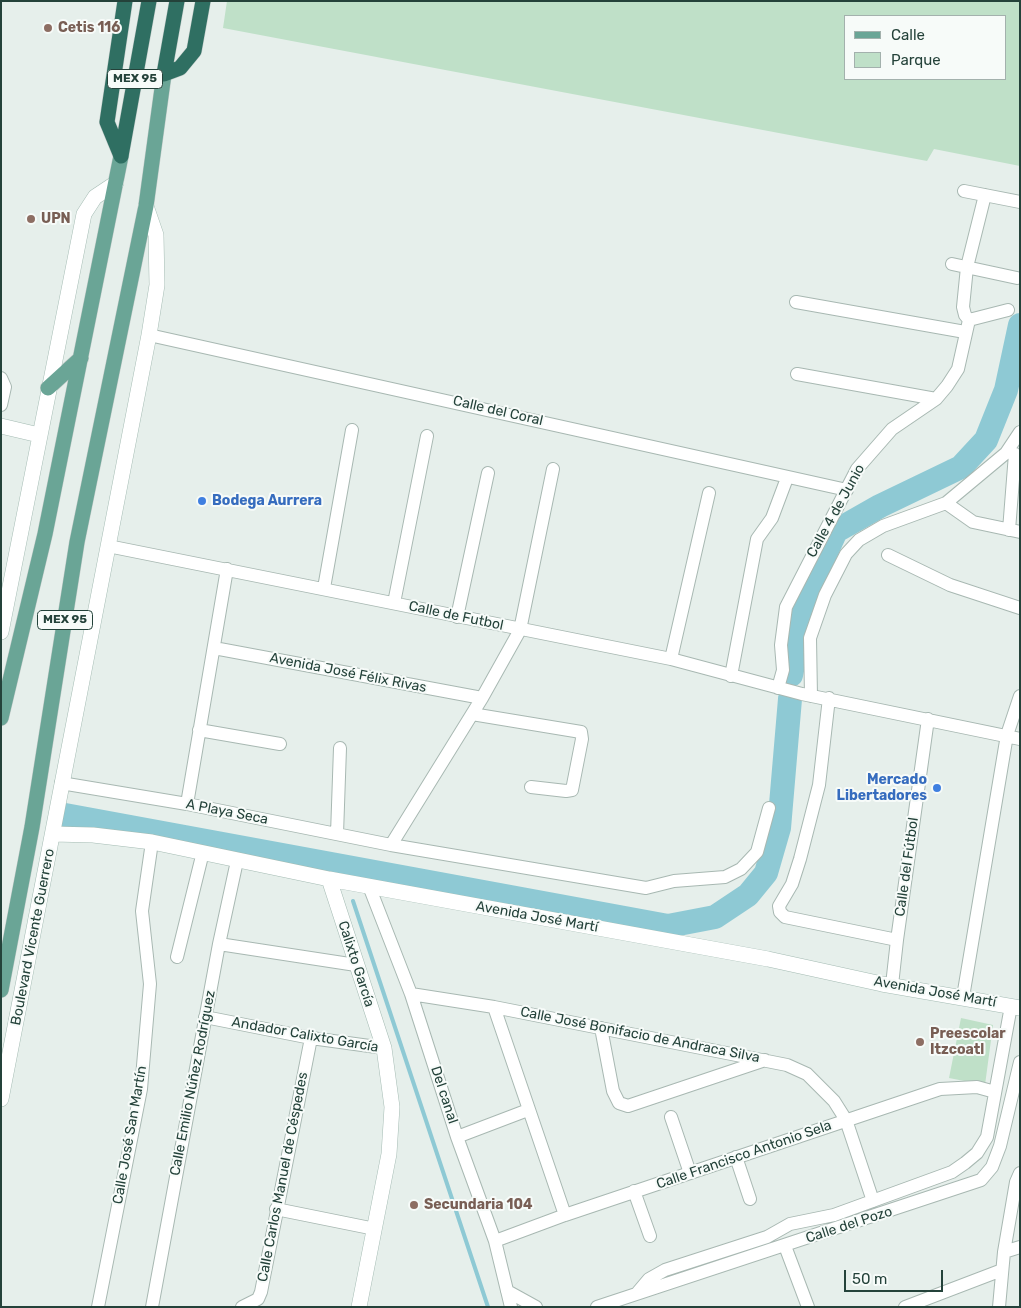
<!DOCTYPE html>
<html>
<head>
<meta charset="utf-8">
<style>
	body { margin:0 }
	#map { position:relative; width:1021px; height:1308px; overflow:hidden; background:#e6efeb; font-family:Rubik,sans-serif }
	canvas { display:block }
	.frame { position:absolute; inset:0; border:2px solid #24423a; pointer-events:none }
	.legend { position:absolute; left:844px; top:15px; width:162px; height:65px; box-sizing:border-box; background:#f7fbf9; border:1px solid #a3b1ad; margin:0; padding:6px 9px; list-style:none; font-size:15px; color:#24423a }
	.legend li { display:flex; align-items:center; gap:10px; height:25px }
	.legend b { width:25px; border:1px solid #a3b1ad }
	.scale { position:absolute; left:844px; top:1270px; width:99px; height:22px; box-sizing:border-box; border:2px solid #24423a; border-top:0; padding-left:6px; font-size:15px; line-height:18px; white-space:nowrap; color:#24423a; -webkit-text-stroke:4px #f7fbf9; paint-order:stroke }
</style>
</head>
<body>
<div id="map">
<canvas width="1021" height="1308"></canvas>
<div class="frame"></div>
<ul class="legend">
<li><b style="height:6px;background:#6aa596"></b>Calle</li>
<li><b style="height:14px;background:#bfe0c8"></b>Parque</li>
</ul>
<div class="scale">50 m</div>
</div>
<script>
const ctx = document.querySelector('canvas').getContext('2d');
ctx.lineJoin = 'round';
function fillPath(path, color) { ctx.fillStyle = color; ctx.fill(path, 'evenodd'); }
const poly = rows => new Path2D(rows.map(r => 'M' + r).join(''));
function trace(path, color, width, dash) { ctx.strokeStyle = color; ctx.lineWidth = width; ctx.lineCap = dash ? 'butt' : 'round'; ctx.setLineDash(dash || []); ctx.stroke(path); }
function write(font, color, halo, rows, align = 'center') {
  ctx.font = font + ' Rubik,sans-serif'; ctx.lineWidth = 4; ctx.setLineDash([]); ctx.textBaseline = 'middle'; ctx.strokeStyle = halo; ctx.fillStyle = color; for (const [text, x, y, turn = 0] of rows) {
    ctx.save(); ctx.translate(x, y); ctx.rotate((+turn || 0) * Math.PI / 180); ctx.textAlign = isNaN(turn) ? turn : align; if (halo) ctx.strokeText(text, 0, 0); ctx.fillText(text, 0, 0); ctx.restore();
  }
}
const green = poly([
	[227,1,1020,1,1020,166,934,149,927,161,223,28],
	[845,16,1005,16,1005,79,845,79],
	[961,1018,993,1025,985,1085,949,1078]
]);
const stream = poly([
	[342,865,343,868],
	[353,901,488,1307]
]);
const river = poly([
	[791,675,808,592,836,531,880,506,961,467,986,440,1006,390,1020,325],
	[65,815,668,926,715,917,748,895,766,873,779,828,790,699]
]);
const street = poly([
	[964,191,1020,202],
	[952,264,1017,278],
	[796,302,965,332],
	[969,320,965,315,963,307,967,267,985,195],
	[149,335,847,490],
	[797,374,936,399],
	[1,378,5,387,1,405],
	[946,503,973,522,1020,532],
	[1009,530,1015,454],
	[108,546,671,659,802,694,1020,739],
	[888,555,950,585,1020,608],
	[324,588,352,430],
	[394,603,427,436],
	[457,617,488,473],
	[214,648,482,698],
	[671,659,709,493],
	[731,676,757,539,772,518,787,478],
	[778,688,783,670,781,645,786,607,857,469,892,429,936,399,947,386,958,369,969,320,1008,310],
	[811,696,810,638,825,595,846,554,859,540,883,526,946,503,1006,453,1020,432],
	[829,698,819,785,800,859,792,884,779,906,780,912,785,917,897,940],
	[472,714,581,732,582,739,572,790,566,791,531,787],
	[199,730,280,744],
	[61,783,187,804,391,845,646,888,674,881,725,877,741,869,757,852,769,808],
	[187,804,227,569],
	[337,834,340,748],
	[391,845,482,698,520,630,553,469],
	[369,886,411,994,457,1137,495,1241,511,1307],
	[219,944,356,965],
	[177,957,203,852],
	[892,985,897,940,928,719],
	[411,994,494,1007,787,1065,807,1074,834,1101,846,1120,873,1201],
	[963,997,1007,735,1020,696],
	[494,1007,565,1215],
	[205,1017,311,1038,384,1048],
	[601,1028,613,1091,619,1103,628,1106,765,1060],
	[671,1117,690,1173],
	[457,1137,528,1110],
	[736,1157,750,1199],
	[634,1191,650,1236],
	[276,1209,375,1229],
	[495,1241,565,1215,940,1089,977,1087,995,1092],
	[785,1246,808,1307],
	[1004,1252,1020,1247],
	[507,1291,536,1307],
	[638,1292,649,1279,665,1270,767,1237,790,1224,834,1215,952,1172,965,1163,977,1153,987,1137,1011,1006],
	[98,1307,141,1089,150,984,142,911,152,842],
	[152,1307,219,944,237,861],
	[242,1307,258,1299,261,1292,311,1038],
	[597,1307,981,1180,992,1167,1000,1146,1020,1062],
	[905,1307,1002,1270],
	[999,1307,1004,1252,1016,1182,1020,1173]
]);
const secondary = poly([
	[1,426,39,435],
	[1,632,84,214,95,197,116,183],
	[53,834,93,835,152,842,329,879,768,959,882,984,1020,1008],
	[329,879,384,1048,392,1107,389,1154,359,1307],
	[1,1099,149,335,157,285,156,235,146,206]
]);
const primary = poly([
	[48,388,81,358],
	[1,718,45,534,121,156],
	[1,990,32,827,77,542,146,206,164,74]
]);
const highway = poly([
	[177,1,164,74,180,68,194,51,203,1],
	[121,156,107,122,125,1],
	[121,156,149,1]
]);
const markers = [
	[48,28,5,"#8d6e63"],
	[31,219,5,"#8d6e63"],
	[202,501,5,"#3f7fe0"],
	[937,788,5,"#3f7fe0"],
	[920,1042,5,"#8d6e63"],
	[414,1205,5,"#8d6e63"]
];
const shields = [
	[135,79,55],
	[65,620,55]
];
const shieldNames = [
	["MEX 95",135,79],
	["MEX 95",65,620]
];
const educationNames = [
	["Cetis 116",58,28],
	["UPN",41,219],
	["Preescolar",930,1034],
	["Itzcoatl",930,1050],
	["Secundaria 104",424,1205]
];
const streetNames = [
	["Calle del Coral",498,411,13],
	["Calle 4 de Junio",836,511,-61],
	["Calle de Futbol",456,616,12],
	["Avenida José Félix Rivas",348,673,11],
	["A Playa Seca",227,812,11],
	["Calle del Fútbol",907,867,-82],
	["Avenida José Martí",537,917,10],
	["Boulevard Vicente Guerrero",33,937,-79],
	["Calixto García",356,964,72],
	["Avenida José Martí",935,992,10],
	["Andador Calixto García",305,1035,10],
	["Calle José Bonifacio de Andraca Silva",640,1035,11],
	["Calle Emilio Núñez Rodríguez",193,1083,-79],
	["Del canal",444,1095,72],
	["Calle José San Martín",130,1135,-80],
	["Calle Francisco Antonio Sela",744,1155,-19],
	["Calle Carlos Manuel de Céspedes",283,1177,-79],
	["Calle del Pozo",849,1225,-18]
];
const shopNames = [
	["Bodega Aurrera",212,501],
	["Mercado",927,780,"right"],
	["Libertadores",927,796,"right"]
];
fillPath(green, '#bfe0c8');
trace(stream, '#8ec9d4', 4);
trace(river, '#8ec9d4', 24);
trace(street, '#a8b8b2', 14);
trace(secondary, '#a4bbb3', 16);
trace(primary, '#c2cac8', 16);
trace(highway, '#c2cac8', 16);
trace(street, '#fff', 12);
trace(secondary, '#fff', 15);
trace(primary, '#6aa596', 15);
trace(highway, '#2f6f62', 15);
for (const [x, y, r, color] of markers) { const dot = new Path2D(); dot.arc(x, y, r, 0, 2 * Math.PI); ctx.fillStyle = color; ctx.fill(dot); trace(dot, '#f7fbf9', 2); }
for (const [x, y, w] of shields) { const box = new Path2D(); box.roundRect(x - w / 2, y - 9.5, w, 19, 4); ctx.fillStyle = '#f7fbf9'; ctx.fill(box); trace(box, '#24423a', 1); }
write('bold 12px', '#24423a', null, shieldNames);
write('bold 14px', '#785e54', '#f7fbf9', educationNames, 'left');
write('14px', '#24423a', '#f7fbf9', streetNames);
write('bold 14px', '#366cbe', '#f7fbf9', shopNames, 'left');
</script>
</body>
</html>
